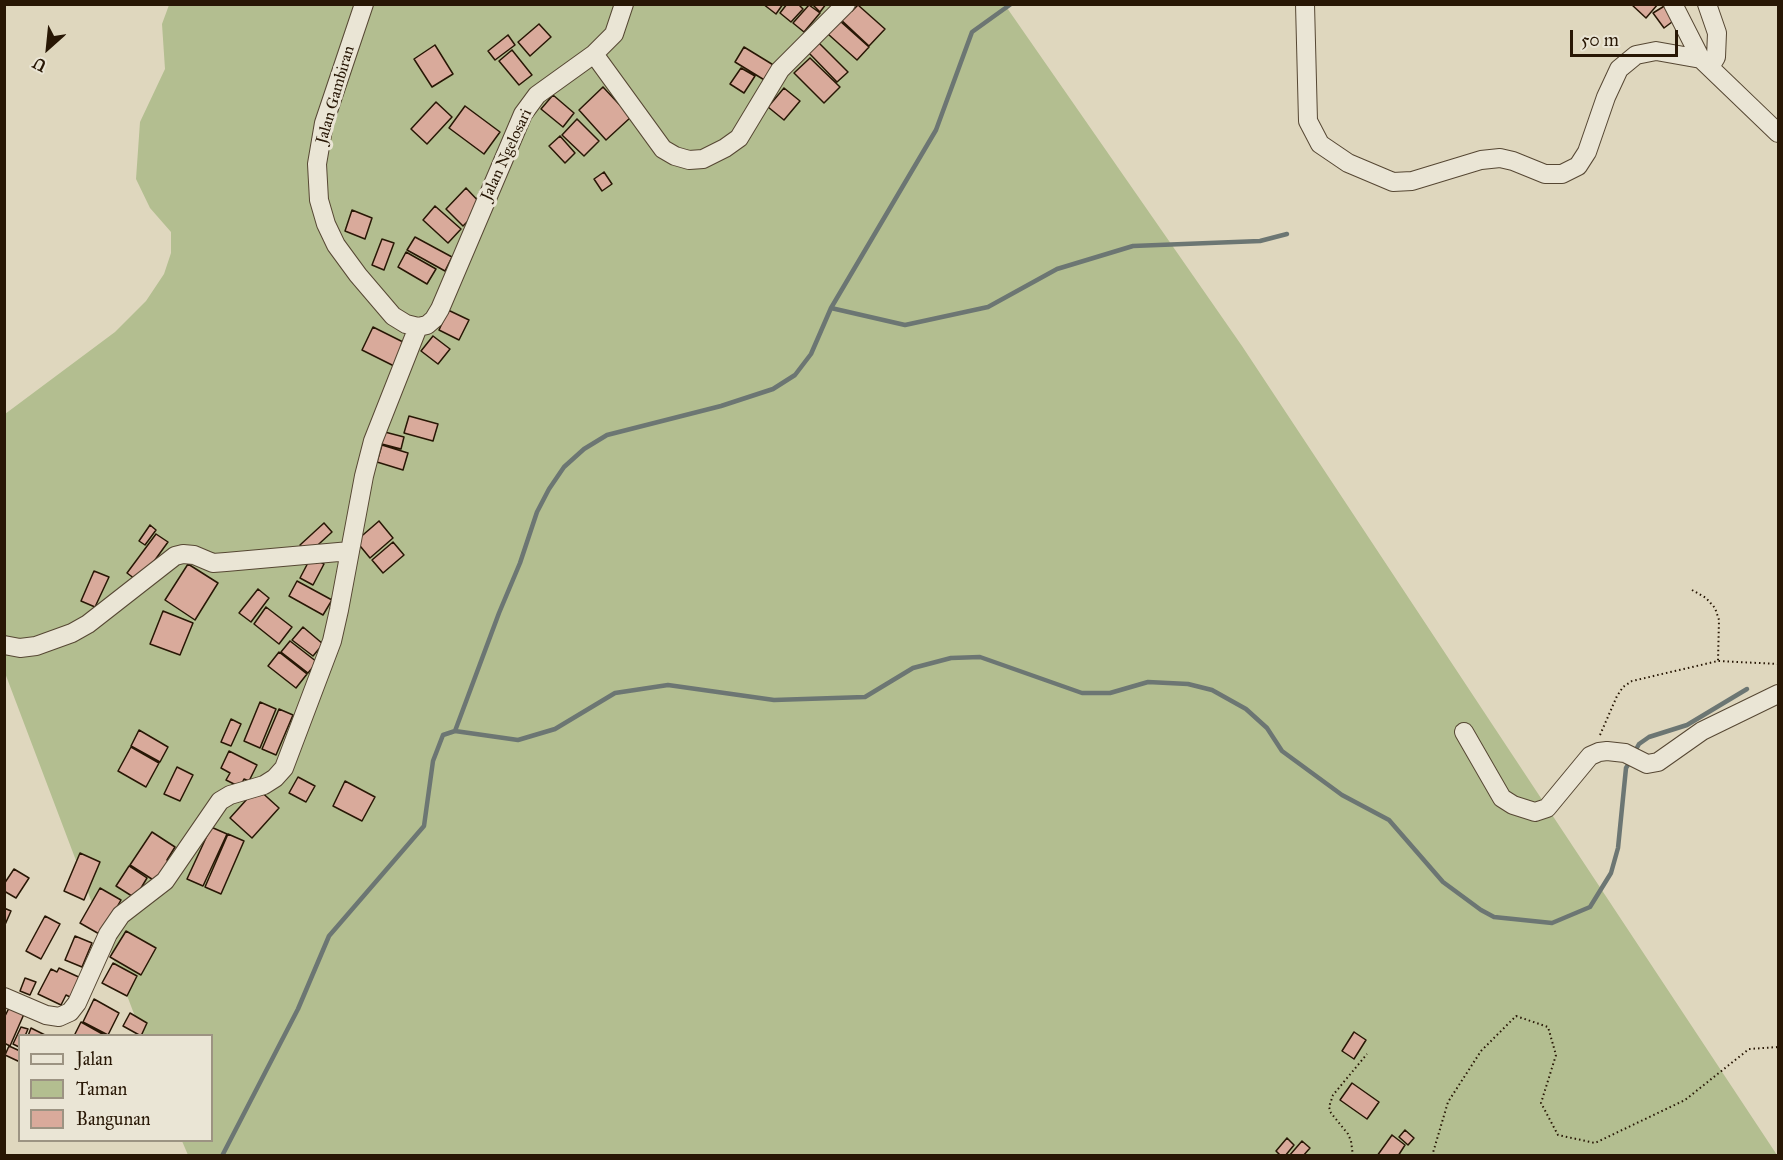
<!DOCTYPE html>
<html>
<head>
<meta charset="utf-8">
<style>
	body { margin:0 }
	#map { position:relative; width:1783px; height:1160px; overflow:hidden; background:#dfd7be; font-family:"IM FELL Great Primer",serif }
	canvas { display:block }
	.frame { position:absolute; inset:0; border:6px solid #281705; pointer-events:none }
	.legend { position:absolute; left:18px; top:1034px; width:195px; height:108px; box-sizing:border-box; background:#eae5d5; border:2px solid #9c9382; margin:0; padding:8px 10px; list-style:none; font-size:18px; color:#281705 }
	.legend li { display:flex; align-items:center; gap:12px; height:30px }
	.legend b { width:30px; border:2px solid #9c9382 }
	.north { position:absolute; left:18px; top:18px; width:60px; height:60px; -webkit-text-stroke:4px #eae5d5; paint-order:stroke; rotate:207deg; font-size:16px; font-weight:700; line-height:24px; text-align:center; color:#281705 }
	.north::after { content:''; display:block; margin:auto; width:21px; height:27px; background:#281705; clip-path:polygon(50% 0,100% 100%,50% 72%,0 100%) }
	.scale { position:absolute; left:1570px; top:30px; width:108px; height:27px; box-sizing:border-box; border:3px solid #281705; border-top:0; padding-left:8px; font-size:18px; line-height:21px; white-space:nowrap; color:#281705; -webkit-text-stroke:4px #eae5d5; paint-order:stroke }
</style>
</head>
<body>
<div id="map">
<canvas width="1783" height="1160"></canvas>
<div class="frame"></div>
<ul class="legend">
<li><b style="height:8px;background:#eae5d5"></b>Jalan</li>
<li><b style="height:16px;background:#b3be90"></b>Taman</li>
<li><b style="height:16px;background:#d9aa9b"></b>Bangunan</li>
</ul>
<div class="north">U</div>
<div class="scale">50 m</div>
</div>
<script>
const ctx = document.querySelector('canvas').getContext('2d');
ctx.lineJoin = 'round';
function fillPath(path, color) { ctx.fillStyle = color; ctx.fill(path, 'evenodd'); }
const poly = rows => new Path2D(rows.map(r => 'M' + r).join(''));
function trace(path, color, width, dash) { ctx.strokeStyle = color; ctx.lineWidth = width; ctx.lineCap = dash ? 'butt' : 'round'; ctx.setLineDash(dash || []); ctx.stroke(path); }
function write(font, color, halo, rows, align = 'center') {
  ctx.font = font + ' "IM FELL Great Primer",serif'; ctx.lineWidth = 6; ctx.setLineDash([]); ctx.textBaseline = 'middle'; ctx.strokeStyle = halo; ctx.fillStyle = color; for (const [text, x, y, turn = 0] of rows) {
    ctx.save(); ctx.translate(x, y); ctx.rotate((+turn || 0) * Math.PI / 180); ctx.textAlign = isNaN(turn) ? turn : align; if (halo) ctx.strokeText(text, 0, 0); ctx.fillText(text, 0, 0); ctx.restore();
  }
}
const green = poly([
	[169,5,1005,5,1242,346,1777,1155,188,1155,182,1141,212,1140,212,1036,142,1035,5,673,5,414,115,332,146,301,164,274,171,253,171,232,150,208,136,179,140,122,165,69,162,24]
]);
const stream = poly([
	[831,308,905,325,988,307,1057,269,1133,246,1260,241,1287,234],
	[455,731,499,613,520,563,537,512,549,489,564,467,584,449,607,435,721,406,773,389,795,375,811,354,831,308,936,130,972,32,1011,4],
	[1634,753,1639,744,1649,737,1687,725,1747,689],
	[222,1156,298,1009,329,936,424,826,433,761,443,735,455,731,518,740,555,729,615,693,668,685,774,700,865,697,913,668,951,658,980,657,1082,693,1110,693,1148,682,1188,684,1212,690,1246,709,1267,728,1282,751,1342,795,1389,820,1443,882,1481,910,1494,917,1552,923,1590,907,1611,873,1618,848,1626,768,1631,760]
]);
const building = poly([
	[763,4,783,4,776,14,763,4],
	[787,4,798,4,803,9,791,22,780,13,787,4],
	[812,4,826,4,820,12,812,4],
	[1631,4,1658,4,1646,18,1631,4],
	[809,5,820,13,804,32,793,23,809,5],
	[858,5,885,29,869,46,838,17,848,7,852,11,858,5],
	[1666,5,1676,19,1664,28,1653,13,1666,5],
	[840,21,869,47,857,60,828,34,840,21],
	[539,24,551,37,530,56,518,42,539,24],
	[508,35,515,45,495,60,488,51,508,35],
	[819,43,848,72,837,82,809,53,819,43],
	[435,45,453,74,432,87,414,59,435,45],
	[744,47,775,66,766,81,735,62,744,47],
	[512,50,532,75,519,85,499,61,512,50],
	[810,58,840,87,824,103,794,73,810,58],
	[741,68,755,76,744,93,730,84,741,68],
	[603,87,631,117,606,140,579,110,603,87],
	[784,88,800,101,784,120,768,107,784,88],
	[553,95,574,113,563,127,541,109,553,95],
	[436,102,452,117,427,144,411,129,436,102],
	[465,106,500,132,484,154,449,128,465,106],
	[577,119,599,141,584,156,562,135,577,119],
	[560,136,575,153,565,163,549,146,560,136],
	[604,172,612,184,602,191,594,179,604,172],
	[466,188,483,206,463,226,446,209,466,188],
	[435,206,461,229,448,243,423,220,435,206],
	[352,210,372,218,365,239,345,231,352,210],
	[415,237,452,257,445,271,407,250,415,237],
	[382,239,394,243,384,270,372,265,382,239],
	[406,252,436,269,427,284,398,267,406,252],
	[448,310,469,320,459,340,439,330,448,310],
	[373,327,405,343,394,366,362,350,373,327],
	[433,336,450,349,438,364,421,351,433,336],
	[409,416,438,424,433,441,404,433,409,416],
	[381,431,404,437,401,449,378,443,381,431],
	[382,445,408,453,403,470,377,462,382,445],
	[379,521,393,538,370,558,356,541,379,521],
	[324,523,332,532,308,554,300,545,324,523],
	[150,525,156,530,145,545,139,541,150,525],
	[156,534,168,542,139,582,127,573,156,534],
	[393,542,404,555,383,573,372,560,393,542],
	[311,557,324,564,313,585,300,578,311,557],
	[188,564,218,583,195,620,165,600,188,564],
	[94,571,109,577,95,607,81,601,94,571],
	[297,581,332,600,323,615,289,596,297,581],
	[258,589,269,598,251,622,239,613,258,589],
	[266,607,292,627,279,644,254,624,266,607],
	[163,611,193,623,180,655,150,644,163,611],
	[303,627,323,644,313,656,292,640,303,627],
	[290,641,317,662,308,673,281,652,290,641],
	[279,652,307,674,296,688,268,666,279,652],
	[260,702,276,709,260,748,244,741,260,702],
	[279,709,293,715,276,755,262,749,279,709],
	[231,719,241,724,231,746,221,742,231,719],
	[139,730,168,747,160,762,131,746,139,730],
	[131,747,159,763,146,787,118,771,131,747],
	[229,751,257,765,249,781,244,779,240,787,226,780,230,773,221,768,229,751],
	[177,767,193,775,180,801,164,794,177,767],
	[298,777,315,786,306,802,289,793,298,777],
	[345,781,375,797,362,821,333,806,345,781],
	[257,788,279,808,252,838,230,818,257,788],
	[211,827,227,834,203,886,187,879,211,827],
	[152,832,175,847,167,860,172,863,158,883,130,865,152,832],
	[228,834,244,841,221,894,205,887,228,834],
	[80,853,100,862,84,900,64,891,80,853],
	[129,866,147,878,135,898,116,886,129,866],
	[14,869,29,878,16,898,4,891,4,884,14,869],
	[100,888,121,900,101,935,80,923,100,888],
	[4,908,11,911,4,927,4,908],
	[45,916,60,924,41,959,26,951,45,916],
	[126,931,156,948,141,975,110,957,126,931],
	[75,936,92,943,82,967,65,960,75,936],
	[113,963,137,976,127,996,102,983,113,963],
	[59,968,83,979,74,999,66,995,61,1005,38,994,51,969,57,972,59,968],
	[25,978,36,982,30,995,20,991,25,978],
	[94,999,119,1013,108,1035,83,1022,94,999],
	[9,1008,24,1014,10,1046,4,1043,4,1018,9,1008],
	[130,1013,147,1023,141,1036,123,1026,130,1013],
	[81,1022,106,1036,74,1036,81,1022],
	[21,1027,28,1029,25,1036,20,1036,19,1047,13,1044,21,1027],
	[31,1028,47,1036,28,1036,31,1028],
	[1354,1032,1366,1040,1354,1059,1342,1051,1354,1032],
	[9,1046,20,1051,20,1062,5,1055,9,1046],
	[1352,1083,1379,1102,1367,1119,1340,1100,1352,1083],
	[1405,1130,1414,1138,1408,1145,1399,1137,1405,1130],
	[1392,1135,1405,1145,1398,1156,1377,1156,1392,1135],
	[1287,1138,1294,1145,1285,1156,1281,1156,1276,1151,1287,1138],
	[1302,1141,1310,1148,1303,1156,1289,1156,1302,1141]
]);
const path = poly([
	[1692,590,1706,598,1715,608,1719,620,1718,661],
	[1600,735,1617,696,1623,687,1632,681,1718,661,1778,664],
	[1353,1156,1351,1141,1348,1134,1331,1113,1329,1107,1333,1095,1367,1054],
	[1432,1156,1448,1102,1481,1051,1516,1016,1548,1027,1556,1055,1541,1103,1558,1135,1595,1143,1685,1100,1749,1049,1778,1047]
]);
const minor = poly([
	[364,4,324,123,317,164,319,200,326,224,336,245,358,275,393,316,406,324,418,327],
	[1305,4,1308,121,1320,144,1348,163,1393,182,1412,181,1481,160,1500,158,1513,161,1545,174,1562,174,1578,166,1587,152,1606,97,1619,69,1636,55,1656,51,1701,59,1778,133],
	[1673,4,1701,59],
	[1707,4,1717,33,1716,57,1710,67],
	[594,54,663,149,675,156,689,160,703,159,725,148,739,138,780,70,846,4],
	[418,327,427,325,434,319,440,309,523,114,537,95,594,54,614,34,624,4],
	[4,645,20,648,36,646,72,633,88,624,175,556,183,554,194,555,213,563,226,562,350,551],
	[1464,732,1502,798,1513,805,1535,812,1547,808,1590,756,1599,752,1607,751,1625,753,1647,764,1658,762,1702,731,1778,694],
	[4,997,46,1015,59,1017,70,1012,77,1003,108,934,121,915,165,881,220,801,230,795,264,785,275,778,284,768,332,641,339,610,364,476,373,441,418,327]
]);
const streetNames = [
	["Jalan Gambiran",336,95,-74],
	["Jalan Ngelosari",507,155,-65]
];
fillPath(green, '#b3be90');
trace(stream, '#6c7673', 4.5);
fillPath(building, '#d9aa9b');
trace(building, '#281705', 1.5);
trace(minor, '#564733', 20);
trace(path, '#281705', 2, [1.5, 3]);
trace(minor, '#eae5d5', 18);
write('16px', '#281705', '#eae5d5', streetNames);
</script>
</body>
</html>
